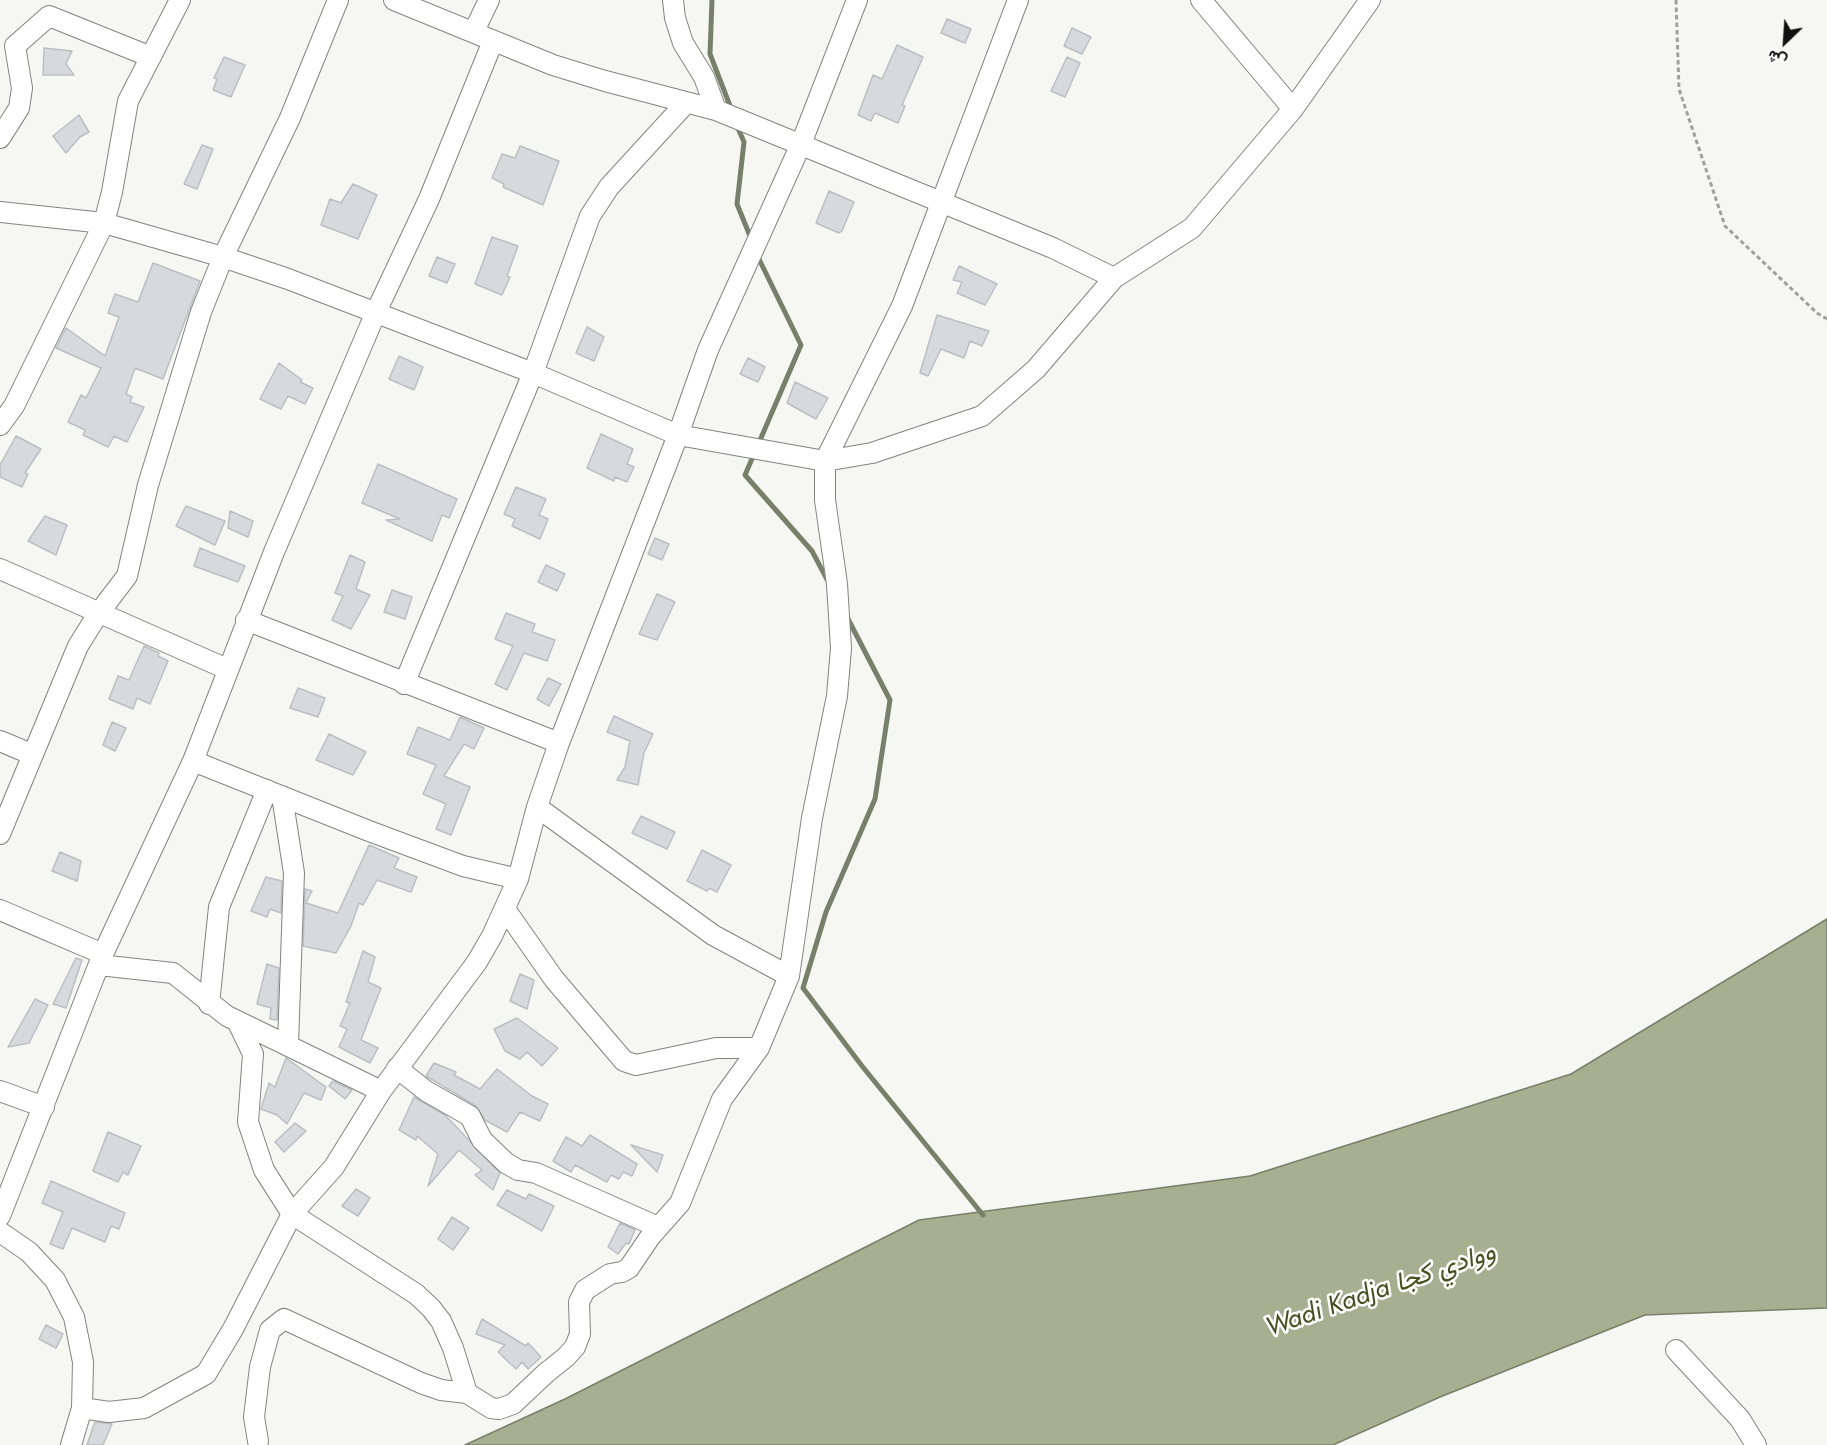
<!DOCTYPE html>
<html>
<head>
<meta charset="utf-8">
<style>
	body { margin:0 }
	#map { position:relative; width:1827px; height:1445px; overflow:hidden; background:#f6f7f3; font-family:Jost,Vazirmatn,sans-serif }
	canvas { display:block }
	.north { position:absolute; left:1755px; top:12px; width:60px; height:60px; -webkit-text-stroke:4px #fff; paint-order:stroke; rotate:205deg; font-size:16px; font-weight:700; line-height:24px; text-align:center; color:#10110f }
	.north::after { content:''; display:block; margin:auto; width:21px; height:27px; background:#10110f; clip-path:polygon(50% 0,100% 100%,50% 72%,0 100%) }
</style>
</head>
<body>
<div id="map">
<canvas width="1827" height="1445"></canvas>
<div class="north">ش</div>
</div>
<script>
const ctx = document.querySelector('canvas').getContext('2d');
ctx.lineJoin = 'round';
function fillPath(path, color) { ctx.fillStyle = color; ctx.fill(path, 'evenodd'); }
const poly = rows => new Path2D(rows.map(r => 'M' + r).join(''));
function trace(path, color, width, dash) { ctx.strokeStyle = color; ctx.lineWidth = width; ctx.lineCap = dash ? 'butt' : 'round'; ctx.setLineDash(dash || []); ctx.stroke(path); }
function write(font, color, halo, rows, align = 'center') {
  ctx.font = font + ' Jost,Vazirmatn,sans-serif'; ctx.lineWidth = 5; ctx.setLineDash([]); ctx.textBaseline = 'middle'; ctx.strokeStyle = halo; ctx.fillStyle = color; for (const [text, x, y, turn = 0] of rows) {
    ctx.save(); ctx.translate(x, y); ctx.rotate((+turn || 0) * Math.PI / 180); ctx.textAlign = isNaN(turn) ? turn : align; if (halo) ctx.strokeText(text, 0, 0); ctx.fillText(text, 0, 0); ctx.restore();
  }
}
const water = poly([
	[1827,919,1827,1308,1645,1315,1440,1397,1333,1445,465,1445,565,1399,919,1220,1250,1176,1571,1074,1827,919]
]);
const stream = poly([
	[712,0,710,54,732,111],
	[737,126,744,142,737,204,752,241],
	[757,255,801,345,745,475,812,551,830,585],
	[847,617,890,700,875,799,826,912,803,988,862,1066,983,1215]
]);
const building = poly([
	[947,19,971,29,965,43,941,33,947,19],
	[1072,28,1091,37,1082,54,1064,46,1072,28],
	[897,45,923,57,902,105,905,106,898,123,875,113,871,121,858,115,873,75,882,79,897,45],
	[44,48,72,51,66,64,74,75,43,75,44,48],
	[224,57,245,65,231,97,213,90,217,79,214,78,224,57],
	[1067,57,1080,63,1065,97,1051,91,1067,57],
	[79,115,89,132,80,137,66,153,53,136,79,115],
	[202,145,213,149,197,189,184,184,202,145],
	[520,146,559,161,543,205,503,187,504,184,492,178,502,154,515,158,520,146],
	[353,184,377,195,358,239,321,225,330,199,341,203,353,184],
	[829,191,854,202,842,231,839,233,816,223,829,191],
	[492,237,518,246,507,276,510,277,502,295,475,284,492,237],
	[437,257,455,264,447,283,429,276,437,257],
	[153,263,200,281,163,379,135,368,126,394,132,397,130,402,144,407,127,442,114,436,108,447,83,435,85,430,68,422,81,395,86,398,101,368,56,348,66,328,105,356,119,317,108,313,115,294,138,302,153,263],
	[959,266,997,284,985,305,957,293,962,282,953,280,959,266],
	[937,315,989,331,982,346,970,341,964,358,941,349,928,376,920,373,937,315],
	[587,327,604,337,594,361,576,353,587,327],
	[399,356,423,367,414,390,389,379,399,356],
	[748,358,765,367,758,382,740,374,748,358],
	[279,363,302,380,300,382,313,388,305,404,288,396,281,409,260,399,279,363],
	[795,382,828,398,816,419,787,403,795,382],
	[601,434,633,449,627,464,634,467,627,482,615,477,614,481,587,468,601,434],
	[16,436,41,449,25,473,28,474,22,487,0,477,0,465,16,436],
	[378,464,457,499,449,518,442,515,432,541,386,520,400,519,362,503,378,464],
	[516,487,546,499,539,515,548,519,540,539,512,526,515,519,504,514,516,487],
	[186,506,225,521,215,545,176,526,186,506],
	[230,511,253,521,248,537,228,528,230,511],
	[45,516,67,525,56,555,28,541,45,516],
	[655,538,669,544,662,560,648,554,655,538],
	[200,548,245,566,238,582,194,566,200,548],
	[350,555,365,562,356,589,370,595,351,629,332,620,343,596,335,593,350,555],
	[546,565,565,574,557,591,538,582,546,565],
	[392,590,412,597,405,619,384,612,392,590],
	[657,594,675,602,657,640,639,634,657,594],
	[506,613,535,624,532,632,555,640,547,661,524,653,507,690,495,684,513,646,495,639,506,613],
	[144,646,159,653,158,656,168,661,150,704,137,698,133,709,109,699,118,676,129,680,144,646],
	[548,678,561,684,549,706,537,699,548,678],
	[298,688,325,698,318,717,290,708,298,688],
	[614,716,653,734,644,753,638,785,617,780,625,767,630,741,607,732,614,716],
	[460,717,484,728,474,749,464,744,444,776,470,787,451,835,436,829,446,804,423,794,436,765,407,754,418,727,450,740,460,717],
	[112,722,126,728,115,751,103,745,112,722],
	[329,734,366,752,353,775,316,760,329,734],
	[641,816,675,832,667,849,632,833,641,816],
	[369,845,399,858,394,868,417,877,411,892,377,880,363,905,359,903,351,926,336,953,303,946,305,889,312,891,306,903,338,913,369,845],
	[702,850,731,865,717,892,709,888,707,891,687,881,702,850],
	[60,852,81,861,77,881,52,871,60,852],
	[266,877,282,881,281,913,270,909,267,917,251,911,266,877],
	[363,951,375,957,368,982,381,988,361,1040,378,1048,370,1063,339,1047,347,1029,340,1026,350,1003,346,1002,363,951],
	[76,958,82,960,66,1008,53,1004,76,958],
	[267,964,279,968,277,1020,270,1019,271,1008,257,1004,267,964],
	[520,974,534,980,527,1009,510,1001,520,974],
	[35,999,48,1005,29,1043,8,1047,35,999],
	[517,1018,558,1048,542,1066,527,1052,520,1059,505,1051,494,1029,517,1018],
	[286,1058,326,1087,321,1100,304,1093,287,1124,277,1115,261,1109,269,1083,275,1087,286,1058],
	[434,1063,456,1072,454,1075,480,1089,497,1069,532,1096,548,1104,540,1121,520,1112,507,1132,485,1120,476,1106,426,1076,434,1063],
	[333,1081,352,1090,345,1099,329,1086,333,1081],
	[414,1097,445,1115,500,1173,493,1190,475,1175,482,1170,459,1150,428,1186,438,1154,417,1136,416,1140,399,1130,414,1097],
	[295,1123,306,1131,284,1152,275,1142,295,1123],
	[108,1132,141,1146,128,1175,123,1172,118,1182,93,1171,108,1132],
	[590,1135,637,1164,632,1176,623,1172,619,1179,611,1175,607,1182,575,1165,571,1172,553,1161,566,1137,582,1146,590,1135],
	[631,1145,663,1155,657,1172,631,1145],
	[51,1181,125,1213,119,1229,111,1226,105,1242,72,1228,63,1249,50,1244,63,1212,42,1203,51,1181],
	[356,1189,370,1198,358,1216,342,1206,356,1189],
	[507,1190,526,1199,529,1194,554,1206,542,1231,497,1205,507,1190],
	[452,1217,469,1228,453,1250,438,1239,452,1217],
	[620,1223,635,1230,629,1244,626,1243,618,1254,608,1247,620,1223],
	[482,1319,526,1346,528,1343,541,1357,528,1369,522,1362,516,1369,498,1352,505,1345,476,1334,482,1319],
	[46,1325,63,1334,56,1348,39,1339,46,1325],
	[95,1422,112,1424,103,1445,87,1445,95,1422]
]);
const path = poly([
	[1676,0,1679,89,1725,226,1817,313,1827,319]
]);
const minor = poly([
	[394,0,553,65,605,81,716,110,1053,248,1114,278],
	[673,0,675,18,683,43,704,77,716,110],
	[1201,0,1293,109],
	[474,31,489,0],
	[0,138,19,108,22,88,15,46,49,16,151,57],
	[0,212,104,223,223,257,288,279,533,373,678,435,825,461,872,453,982,416,1036,369,1114,278,1192,228,1293,109,1370,0],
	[0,425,14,406,104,223,112,192,128,101,180,0],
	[0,569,227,669],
	[246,620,559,743],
	[404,684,533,373,590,216,609,187,685,104],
	[0,741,31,754],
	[193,761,369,831,463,866,518,879],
	[282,796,294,873,288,1044],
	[537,807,713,935,789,976],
	[0,834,78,646,98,614,127,576,148,485,201,312,223,257,290,118,338,0],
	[505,909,554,979,624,1061,636,1065,716,1048,759,1048],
	[0,910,103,954],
	[99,965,173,973,227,1016,381,1091],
	[209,1004,219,907,267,790],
	[237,1021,253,1054,248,1122,264,1170,292,1214,416,1294,431,1308,441,1321,453,1348,467,1393,491,1408,499,1409,513,1404,546,1373,566,1357,575,1347,580,1334,579,1302,585,1290,610,1274,622,1272,629,1268,650,1237,680,1203,722,1099,759,1048,789,976,812,818,837,696,841,648,837,584,825,500,825,461,902,306,1018,0],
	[397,1068,426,1091,470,1116,482,1140,506,1163,518,1170,536,1173,658,1227],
	[0,1091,44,1107],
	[0,1216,103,954,193,761,274,552,376,312,429,199,493,41],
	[0,1232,29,1252,55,1280,74,1317,83,1362,82,1408,71,1445],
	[1676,1350,1740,1419,1756,1445],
	[82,1408,109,1412,144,1408,206,1374,233,1329,292,1214,334,1167,381,1091,477,962,492,936,518,879,537,807,559,743,678,435,708,350,801,144,857,0],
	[258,1441,254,1417,260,1367,270,1330,284,1319,421,1383,441,1390,467,1393]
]);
const waterNames = [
	["Wadi Kadja ووادي كجا",1381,1291,-19]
];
fillPath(water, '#a6af8f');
trace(water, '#798069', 1.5);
trace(stream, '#798069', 5);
fillPath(building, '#d6dadd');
trace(building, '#bbbfc2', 1.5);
trace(minor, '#838480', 22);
trace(path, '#a0a19e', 3, [4.5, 3]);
trace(minor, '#fff', 20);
write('italic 26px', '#46511e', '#fff', waterNames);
</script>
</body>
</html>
